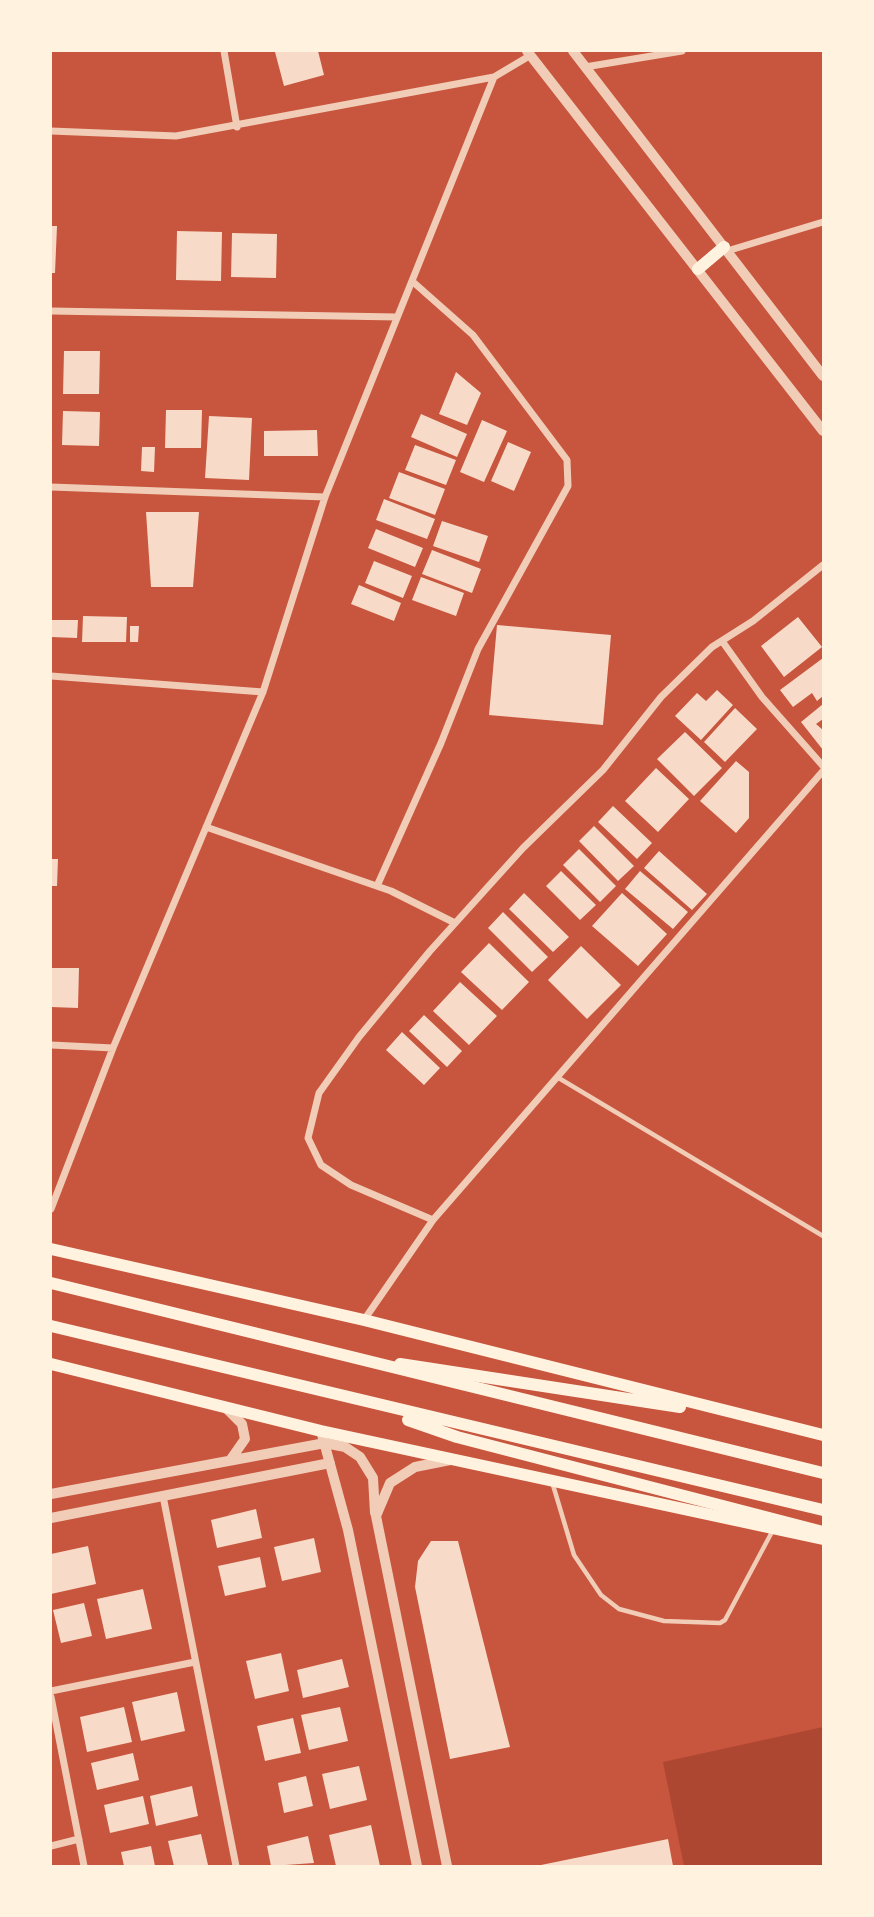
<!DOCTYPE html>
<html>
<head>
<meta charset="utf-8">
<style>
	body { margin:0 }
	#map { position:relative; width:874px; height:1917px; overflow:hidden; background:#c8553d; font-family:"Source Sans 3",sans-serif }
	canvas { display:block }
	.frame { position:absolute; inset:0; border:52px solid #fff3e0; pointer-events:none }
</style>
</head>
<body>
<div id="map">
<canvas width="874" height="1917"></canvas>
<div class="frame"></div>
</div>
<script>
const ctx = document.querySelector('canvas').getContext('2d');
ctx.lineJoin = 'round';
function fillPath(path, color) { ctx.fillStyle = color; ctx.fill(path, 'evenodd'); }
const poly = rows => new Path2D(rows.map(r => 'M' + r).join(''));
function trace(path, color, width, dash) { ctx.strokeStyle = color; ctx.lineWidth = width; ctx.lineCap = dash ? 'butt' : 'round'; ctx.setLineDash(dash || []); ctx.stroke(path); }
const green = poly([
	[823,1727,823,1866,684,1866,663,1762]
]);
const building = poly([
	[318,51,324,75,284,86,275,52],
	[51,226,57,226,55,273,51,273],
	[177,231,222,232,221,281,176,280],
	[232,233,277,234,276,278,231,277],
	[64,351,100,351,99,394,63,394],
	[456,372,481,393,467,425,439,414],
	[166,410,202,410,201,448,165,448],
	[63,411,100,412,99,446,62,445],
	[421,414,467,434,457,457,411,437],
	[209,416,252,418,249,480,205,478],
	[482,420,507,431,484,482,460,472],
	[317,430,318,456,264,456,264,431],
	[508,442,531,452,514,491,491,481],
	[415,445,456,460,446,485,405,470],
	[142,447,155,447,154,472,141,471],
	[399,472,445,489,435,515,389,498],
	[384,499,435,519,427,539,376,520],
	[146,512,199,512,193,587,151,587],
	[442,521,488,536,479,562,433,546],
	[376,529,423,548,415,567,368,548],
	[432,550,481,569,472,593,422,574],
	[374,561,412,576,403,598,365,583],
	[421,577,464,593,456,616,412,600],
	[359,585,401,603,394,621,351,604],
	[83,616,127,617,126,642,82,642],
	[798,617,822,647,784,677,761,646],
	[51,620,78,620,77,638,51,637],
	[497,625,611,635,603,725,489,715],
	[130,626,139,626,138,642,130,642],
	[823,658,823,696,817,701,812,693,793,707,780,690],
	[717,690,733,705,701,740,675,716,697,693,706,701],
	[823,704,823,719,816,724,823,730,823,750,801,722],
	[735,708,757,729,725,762,704,742],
	[685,732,722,768,694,796,657,759],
	[736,761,749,772,749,818,736,833,700,801],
	[656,768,689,799,658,832,625,801],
	[613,806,652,843,637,859,598,822],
	[594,826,634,866,618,881,579,841],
	[579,849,616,886,600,902,563,865],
	[659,851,707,894,692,910,644,868],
	[51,859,58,859,57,886,51,886],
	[561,871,596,905,580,920,546,886],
	[640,871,688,912,673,929,625,889],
	[524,893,569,937,553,952,509,909],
	[622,893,667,934,638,966,592,926],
	[503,912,548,957,532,972,488,928],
	[489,943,529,982,502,1010,461,972],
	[581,946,621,985,587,1019,548,980],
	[51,968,79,968,78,1008,51,1007],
	[460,982,497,1016,469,1045,433,1011],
	[424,1015,462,1051,447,1067,409,1031],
	[402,1032,440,1068,424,1085,386,1050],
	[256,1509,262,1538,217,1548,211,1520],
	[314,1538,321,1572,282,1581,274,1547],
	[431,1541,458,1541,510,1747,450,1759,415,1587,418,1561],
	[88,1546,96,1584,51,1594,51,1554],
	[260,1557,266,1587,225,1596,218,1566],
	[143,1589,152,1629,106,1639,97,1599],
	[84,1603,92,1636,61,1643,53,1610],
	[281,1653,289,1691,255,1699,246,1661],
	[342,1659,349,1687,303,1698,297,1670],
	[177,1692,185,1731,141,1741,132,1702],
	[124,1707,132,1742,87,1752,80,1717],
	[340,1707,348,1741,309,1750,301,1715],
	[293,1718,301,1753,265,1761,257,1726],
	[133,1753,139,1780,97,1790,91,1763],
	[359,1766,367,1800,330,1809,322,1774],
	[306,1776,313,1806,284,1813,278,1783],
	[192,1786,198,1816,156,1826,150,1796],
	[143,1796,149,1824,110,1833,104,1805],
	[371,1825,380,1866,336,1866,329,1835],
	[201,1834,208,1865,174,1866,168,1841],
	[308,1836,314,1863,271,1866,267,1846],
	[668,1839,673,1866,541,1866,541,1865],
	[151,1846,155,1866,124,1866,121,1852]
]);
const service = poly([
	[557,1077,823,1236],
	[553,1485,574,1555,601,1595,619,1609,664,1621,720,1623,725,1620,773,1530]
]);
const minor = poly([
	[224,51,237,127],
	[585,67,682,51],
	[51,131,176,136,494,77],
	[727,251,823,222],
	[51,311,397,317],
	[51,487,325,497],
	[722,641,762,697,823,766],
	[51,676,263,692],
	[206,827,391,891,455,923],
	[377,886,441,743,478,649,568,486,567,460,473,335,412,281],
	[51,1045,113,1048],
	[51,1209,113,1048,263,692,325,497,494,77,531,55],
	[433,1220,351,1185,321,1165,308,1138,319,1093,359,1037,430,951,523,848,603,770,661,697,712,647,753,621,823,565],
	[364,1320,433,1220,823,771],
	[163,1496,236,1866],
	[51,1691,195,1662],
	[51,1697,84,1866],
	[51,1846,79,1839]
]);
const tertiary = poly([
	[527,51,823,431],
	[573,51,823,376],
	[226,1408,242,1424,245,1439,231,1459],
	[321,1431,348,1530,417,1866],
	[51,1494,325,1443,345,1447,360,1457,373,1478,375,1513],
	[51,1518,330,1463],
	[447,1866,376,1516,390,1483,415,1467,450,1460]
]);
const secondary = poly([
	[698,269,724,247],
	[51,1249,364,1320,823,1435],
	[51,1364,321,1431,823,1539],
	[400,1364,680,1407]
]);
const primary = poly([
	[51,1283,823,1473],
	[51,1326,823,1510],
	[408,1420,457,1437,823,1532]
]);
fillPath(green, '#ae4732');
fillPath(building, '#f7dbc8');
trace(service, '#f1ccb7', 4.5);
trace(minor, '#f1ccb7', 7);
trace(tertiary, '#f1ccb7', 10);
trace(secondary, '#fff3e0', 12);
trace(primary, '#fff3e0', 12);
</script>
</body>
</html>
